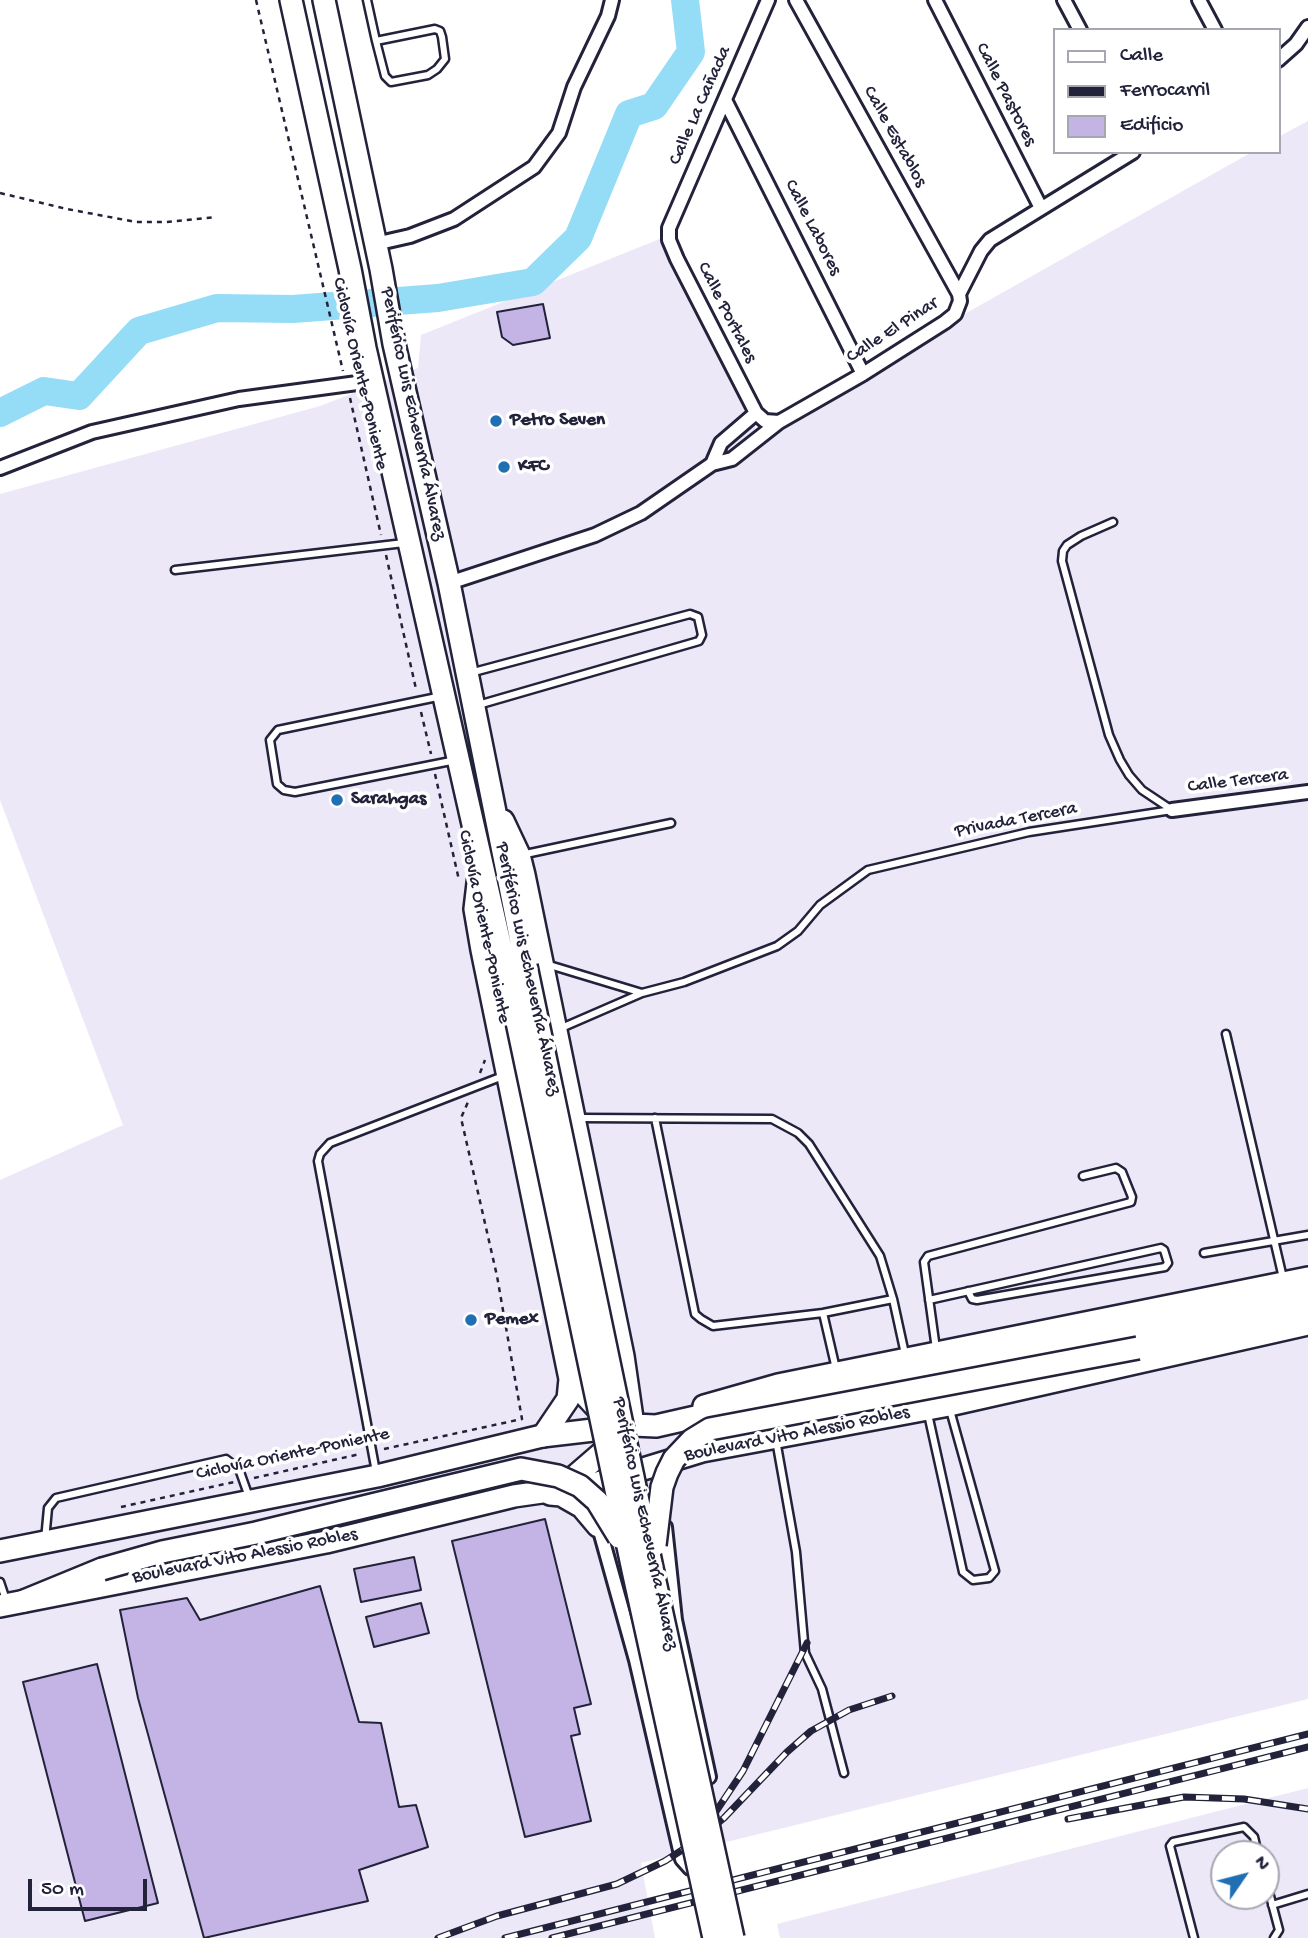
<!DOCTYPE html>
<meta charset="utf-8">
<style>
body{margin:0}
#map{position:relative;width:1308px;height:1938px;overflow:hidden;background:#fff;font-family:"Gochi Hand",sans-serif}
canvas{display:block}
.legend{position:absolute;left:1053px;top:28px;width:228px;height:126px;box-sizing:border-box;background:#fff;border:2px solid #a7a7b1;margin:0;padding:9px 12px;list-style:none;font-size:21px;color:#22223b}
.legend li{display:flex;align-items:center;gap:14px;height:35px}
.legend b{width:35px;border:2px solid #a7a7b1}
.north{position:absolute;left:1210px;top:1840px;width:70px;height:70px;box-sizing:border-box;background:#fff;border:2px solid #a7a7b1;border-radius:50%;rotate:55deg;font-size:19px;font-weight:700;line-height:28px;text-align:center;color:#22223b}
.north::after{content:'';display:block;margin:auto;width:24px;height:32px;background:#1f6fb2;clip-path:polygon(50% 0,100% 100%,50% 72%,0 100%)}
.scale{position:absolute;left:28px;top:1879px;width:119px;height:32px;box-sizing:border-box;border:4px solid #22223b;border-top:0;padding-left:9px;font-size:21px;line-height:24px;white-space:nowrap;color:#22223b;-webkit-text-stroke:5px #fff;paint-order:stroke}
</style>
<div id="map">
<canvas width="1308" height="1938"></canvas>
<ul class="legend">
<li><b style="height:9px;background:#fff"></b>Calle</li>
<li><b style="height:9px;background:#22223b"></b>Ferrocarril</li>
<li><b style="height:19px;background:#c3b4e5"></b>Edificio</li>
</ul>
<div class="north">N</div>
<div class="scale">50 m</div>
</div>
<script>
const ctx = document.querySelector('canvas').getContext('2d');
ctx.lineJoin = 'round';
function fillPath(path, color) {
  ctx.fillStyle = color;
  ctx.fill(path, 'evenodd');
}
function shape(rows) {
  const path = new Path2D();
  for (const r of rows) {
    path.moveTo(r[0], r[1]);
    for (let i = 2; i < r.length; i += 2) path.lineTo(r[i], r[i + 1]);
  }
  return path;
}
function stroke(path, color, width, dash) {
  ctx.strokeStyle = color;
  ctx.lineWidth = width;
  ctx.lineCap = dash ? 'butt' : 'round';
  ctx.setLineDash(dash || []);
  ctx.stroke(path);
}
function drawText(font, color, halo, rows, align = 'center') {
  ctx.font = font + ' "Gochi Hand",sans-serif';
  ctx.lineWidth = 7;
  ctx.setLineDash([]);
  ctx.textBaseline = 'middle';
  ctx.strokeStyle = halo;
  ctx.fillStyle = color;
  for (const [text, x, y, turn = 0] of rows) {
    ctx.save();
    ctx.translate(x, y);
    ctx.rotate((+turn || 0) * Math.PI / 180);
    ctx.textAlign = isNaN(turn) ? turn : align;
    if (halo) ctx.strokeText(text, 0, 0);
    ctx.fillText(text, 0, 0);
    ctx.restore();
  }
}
fillPath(shape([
 [1308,121,1308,1699,641,1863,655,1938,0,1938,0,1180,123,1125,0,800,0,494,320,406,418,368,421,335,662,238,757,431,1252,152,1278,152,1278,137],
 [1308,1788,1308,1938,780,1938,777,1924],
 [1224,1854,1266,1854,1266,1896,1224,1896]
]), '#ede8f7');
stroke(shape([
 [0,413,44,391,79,396,139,331,217,308,293,309,438,298,533,282,578,238,629,114,654,106,691,52,685,0]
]), '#95dcf7', 28);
const building = shape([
 [543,304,550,338,513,345,502,337,497,312,543,304],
 [545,1519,591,1704,574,1708,580,1734,571,1736,591,1821,525,1837,452,1541,545,1519],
 [414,1557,421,1590,361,1602,354,1569,414,1557],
 [320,1586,359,1722,381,1723,399,1807,416,1805,428,1847,359,1870,368,1901,204,1938,138,1698,120,1610,187,1598,200,1620,320,1586],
 [421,1603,429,1633,374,1647,366,1617,421,1603],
 [97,1664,158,1903,85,1921,23,1682,97,1664]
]);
fillPath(building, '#c3b4e5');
stroke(building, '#22223b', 2);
const service = shape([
 [367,0,376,41,385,76,391,82,428,75,437,69,445,59,442,37,440,31,435,29,376,41],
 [1113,522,1081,536,1067,545,1063,551,1062,561,1109,735,1120,760,1129,775,1142,790,1172,810],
 [175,570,404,543],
 [470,673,690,614,698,617,702,635,699,641,478,705],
 [442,696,278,730,270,740,277,784,284,790,295,792,456,760],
 [521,855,671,823],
 [546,964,642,993],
 [559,1029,642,993,684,982,777,946,798,931,820,905,868,870,1029,832,1172,810],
 [1226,1034,1283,1278],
 [579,1118,772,1119,798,1133,809,1144,880,1256,893,1299,905,1354],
 [655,1118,695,1314,701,1319,713,1326,823,1313,893,1299],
 [1204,1253,1308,1235],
 [929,1300,1161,1248,1164,1250,1168,1263,1165,1267,977,1300,972,1299,968,1291],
 [823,1313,836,1369],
 [936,1349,924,1262,928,1256,1131,1202,1132,1197,1122,1172,1116,1168,1083,1176],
 [928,1414,963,1572,973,1580,989,1578,995,1571,950,1410],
 [776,1440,796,1552,805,1653,822,1689,844,1773],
 [376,1472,318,1161,320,1154,330,1143,503,1076],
 [45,1540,48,1508,56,1498,226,1459,239,1469,249,1497],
 [0,1582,7,1603],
 [1266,1881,1279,1930,1274,1938],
 [1272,1905,1308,1894],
 [1194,1938,1170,1846,1173,1842,1244,1827,1254,1837,1258,1854]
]);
const minor = shape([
 [768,0,669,228,669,240,677,259,756,413,765,421,779,422,863,374,945,322,955,314,960,301,959,294,981,251,990,240,1133,152],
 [796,0,959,294],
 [935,0,1041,208],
 [1064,0,1080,30],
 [1199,0,1215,30],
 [1278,60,1296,44,1308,27],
 [725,100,863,374],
 [375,244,410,236,454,219,534,167,559,133,574,87,608,16,612,0],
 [712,464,721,443,756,413],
 [0,468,92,432,239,399,372,381],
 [449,583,595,535,641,513,712,464,732,459,779,422],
 [1172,810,1308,792],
 [597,1520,636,1660,682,1859,690,1868,702,1871],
 [665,1527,675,1620,709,1777]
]);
const primary = shape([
 [704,1406,778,1385,1308,1278],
 [550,1494,561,1495,582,1507,598,1526],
 [0,1551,377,1476,542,1436,619,1427],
 [0,1606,326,1542,514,1496,591,1485,702,1451,949,1405,1308,1324]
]);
const trunk = shape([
 [291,0,350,269,365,348,506,970],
 [324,0,381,269,394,344,449,583,526,966],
 [503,821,519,855,524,875,623,1356,633,1425],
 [479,875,475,909,482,950,570,1379,568,1399,543,1436],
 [1138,1348,1308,1312],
 [570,1379,597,1408,613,1419,633,1425,656,1426,735,1408,1308,1294],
 [559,1490,618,1439],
 [24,1601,102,1569]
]);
stroke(service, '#22223b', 11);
stroke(minor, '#22223b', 18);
stroke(primary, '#22223b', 26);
stroke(trunk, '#22223b', 26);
stroke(shape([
 [256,0,343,371],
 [0,193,67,209,136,222,166,222,216,217],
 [350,398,381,535],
 [386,555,416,689],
 [421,712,431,754],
 [435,774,459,880],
 [480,1073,485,1060],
 [384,1449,522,1419,497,1276,461,1118,468,1102],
 [254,1478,360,1454],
 [121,1507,234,1482]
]), '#22223b', 2.5, [5, 5]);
stroke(service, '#fff', 6);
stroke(minor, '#fff', 12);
stroke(primary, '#fff', 21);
stroke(trunk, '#fff', 21);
const rail = shape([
 [1068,1819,1184,1797,1244,1799,1308,1809],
 [709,1822,743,1771,807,1643],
 [438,1938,497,1916,617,1884,665,1861,696,1841,724,1818,787,1752,811,1731,849,1710,892,1696],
 [505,1938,1308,1734],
 [552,1938,1308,1747]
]);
stroke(rail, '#22223b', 7);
stroke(rail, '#fff', 4.5, [13]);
const trunkBridge = shape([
 [526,966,652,1568,733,1938],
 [506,970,633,1570,714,1938],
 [655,1545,662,1487,667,1473,674,1459,692,1440,710,1429,1138,1348],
 [102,1569,162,1552,256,1533,521,1469,558,1476,580,1486,597,1501,619,1537]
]);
stroke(trunkBridge, '#22223b', 26, []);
stroke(trunkBridge, '#fff', 21);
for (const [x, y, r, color] of [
 [496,421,7,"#1f6fb2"],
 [504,467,7,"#1f6fb2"],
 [337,800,7,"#1f6fb2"],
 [471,1320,7,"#1f6fb2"]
]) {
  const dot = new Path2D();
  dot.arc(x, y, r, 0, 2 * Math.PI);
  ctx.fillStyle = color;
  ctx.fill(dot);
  stroke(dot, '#fff', 2.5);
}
drawText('19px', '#22223b', '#fff', [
 ["Calle Pastores",1005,95,63],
 ["Calle La Cañada",701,106,-66],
 ["Calle Establos",894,137,61],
 ["Calle Labores",812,228,63],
 ["Calle Portales",726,313,63],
 ["Calle El Pinar",893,331,-33],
 ["Ciclovía Oriente-Poniente",359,374,77],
 ["Periférico Luis Echeverría Álvarez",412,414,78],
 ["Calle Tercera",1238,782,-7],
 ["Privada Tercera",1016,821,-11],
 ["Ciclovía Oriente-Poniente",483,927,78],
 ["Periférico Luis Echeverría Álvarez",527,969,78],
 ["Boulevard Vito Alessio Robles",797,1435,-11],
 ["Ciclovía Oriente-Poniente",293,1455,-12],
 ["Periférico Luis Echeverría Álvarez",644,1524,78],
 ["Boulevard Vito Alessio Robles",245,1557,-11]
]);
drawText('bold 19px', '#22223b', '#fff', [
 ["Petro Seven",510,421],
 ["KFC",518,467],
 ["Sarahgas",351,800],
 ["Pemex",485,1320]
], 'left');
</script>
